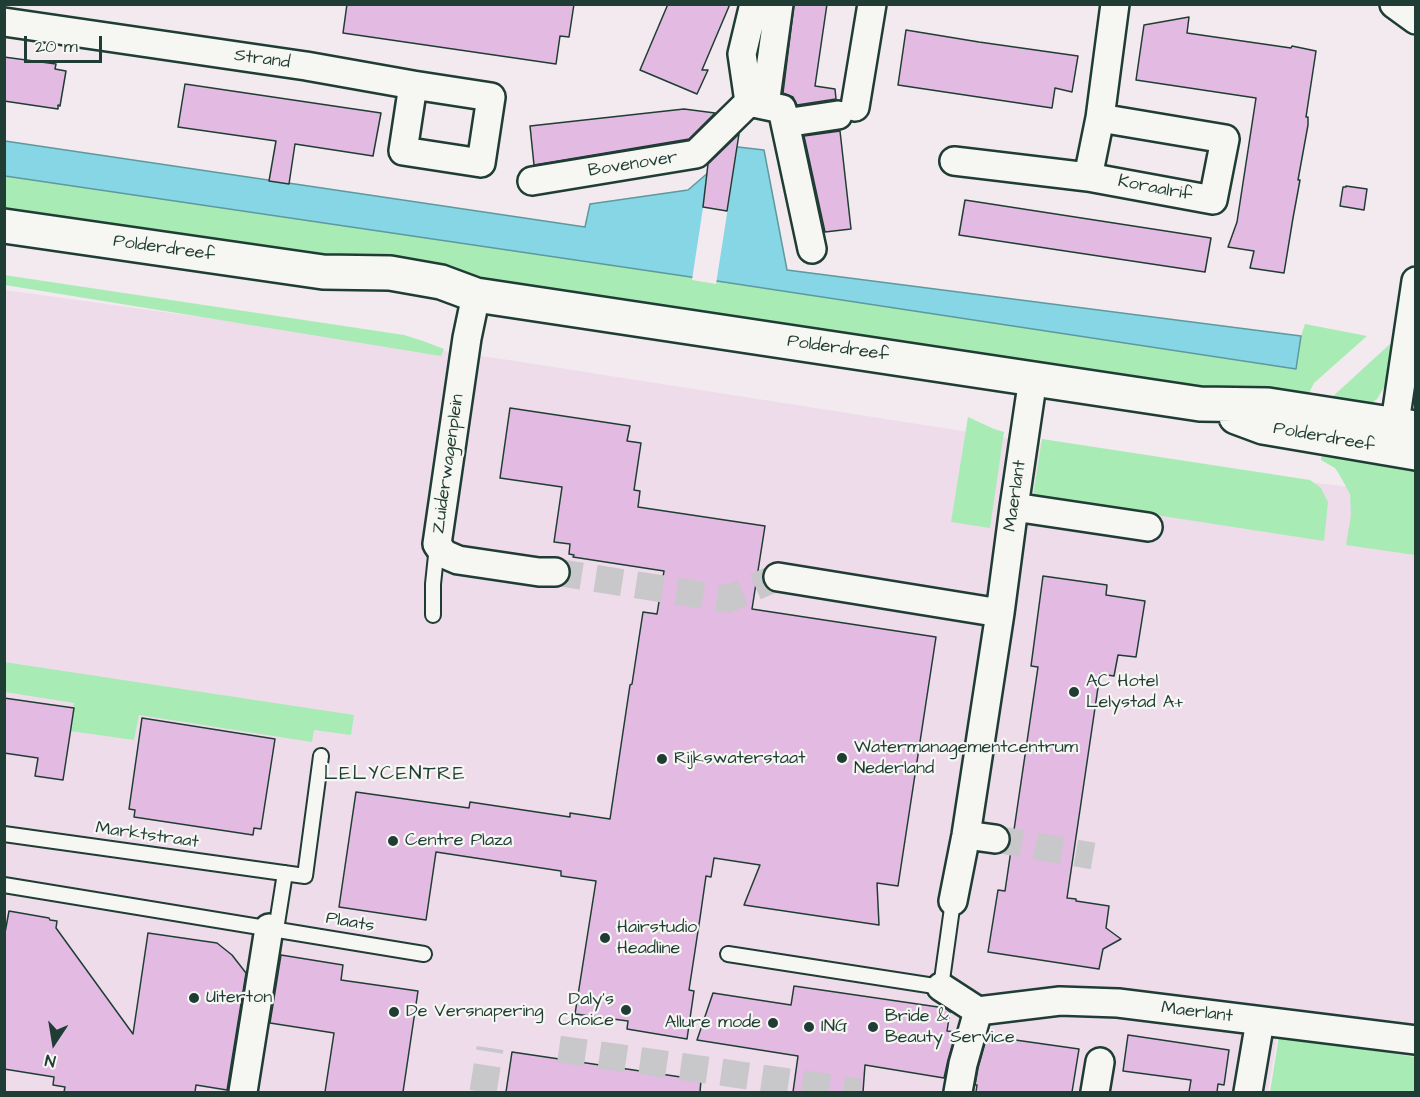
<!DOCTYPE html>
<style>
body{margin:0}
#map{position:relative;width:1420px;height:1097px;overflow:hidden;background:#f2eaef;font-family:"Architects Daughter",sans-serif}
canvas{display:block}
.frame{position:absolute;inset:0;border:6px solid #1f3d34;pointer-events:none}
.north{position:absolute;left:24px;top:1013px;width:60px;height:60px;-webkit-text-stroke:4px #f6f6f2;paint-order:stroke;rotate:192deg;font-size:16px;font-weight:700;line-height:24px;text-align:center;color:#1f3d34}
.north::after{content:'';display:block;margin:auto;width:21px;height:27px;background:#1f3d34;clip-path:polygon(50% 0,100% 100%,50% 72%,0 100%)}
.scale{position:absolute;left:24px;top:36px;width:78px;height:27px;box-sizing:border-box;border:3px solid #1f3d34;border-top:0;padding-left:8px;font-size:18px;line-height:21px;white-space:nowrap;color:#1f3d34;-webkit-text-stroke:4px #f6f6f2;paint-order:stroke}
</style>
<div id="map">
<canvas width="1420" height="1097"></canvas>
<div class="frame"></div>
<div class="north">N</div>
<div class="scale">20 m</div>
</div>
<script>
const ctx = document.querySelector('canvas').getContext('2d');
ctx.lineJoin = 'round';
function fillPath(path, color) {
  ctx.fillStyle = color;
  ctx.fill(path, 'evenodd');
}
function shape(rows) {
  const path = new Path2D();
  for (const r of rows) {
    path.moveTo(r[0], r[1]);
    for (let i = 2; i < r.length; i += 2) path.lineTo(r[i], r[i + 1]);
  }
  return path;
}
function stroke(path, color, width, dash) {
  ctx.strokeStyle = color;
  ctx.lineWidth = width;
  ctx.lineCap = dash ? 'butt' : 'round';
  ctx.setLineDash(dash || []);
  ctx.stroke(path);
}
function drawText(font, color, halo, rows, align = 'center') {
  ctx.font = font + ' "Architects Daughter",sans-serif';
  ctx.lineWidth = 4.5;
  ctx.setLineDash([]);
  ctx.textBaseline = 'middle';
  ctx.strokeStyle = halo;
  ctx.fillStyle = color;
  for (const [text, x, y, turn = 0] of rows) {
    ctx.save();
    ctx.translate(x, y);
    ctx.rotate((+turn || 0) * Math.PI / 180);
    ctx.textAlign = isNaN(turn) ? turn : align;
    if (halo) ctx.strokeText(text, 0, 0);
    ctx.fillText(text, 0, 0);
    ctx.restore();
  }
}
fillPath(shape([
 [5,290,502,359,1212,470,1415,495,1415,1056,1278,1033,1268,1092,5,1092]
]), '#eedceb');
fillPath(shape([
 [5,176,684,276,1295,369,1301,336,1305,324,1367,336,1314,383,1309,393,1307,405,5,209],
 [4,275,404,335,423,341,444,349,441,356,5,285],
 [1390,344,1392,346,1386,384,1377,399,1367,407,1331,398],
 [968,417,994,429,1004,432,990,528,951,522],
 [1042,439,1310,480,1321,488,1328,502,1324,541,1033,496],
 [1323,445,1415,459,1415,555,1346,545,1351,515,1350,494,1339,474,1335,468,1321,460],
 [4,662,354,715,351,735,314,730,312,742,139,715,134,740,70,731,74,703,5,692],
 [1279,1036,1415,1057,1415,1092,1270,1092]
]), '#a8ebb5');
const water = shape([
 [5,141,585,227,590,204,688,190,738,147,764,150,787,270,1301,336,1296,369,684,276,5,176,5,141]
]);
fillPath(water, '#87d6e5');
stroke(water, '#5d999e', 1.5);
fillPath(shape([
 [738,144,716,284,692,280,709,168]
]), '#f2eaef');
const building = shape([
 [347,4,574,4,569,37,560,36,556,64,343,33,347,4],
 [668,4,730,4,702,70,708,70,697,94,640,70,668,4],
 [794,4,827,4,815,86,835,89,836,99,797,105,793,97,783,93,794,4],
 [1189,17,1187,33,1291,48,1292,46,1316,51,1306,117,1308,117,1308,125,1298,180,1300,180,1293,218,1284,273,1250,268,1254,251,1228,247,1237,222,1256,98,1136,80,1144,25,1189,17],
 [906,30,979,42,1078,56,1072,92,1055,88,1052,108,898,85,906,30],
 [4,57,56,64,55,69,66,71,60,106,58,105,58,109,4,101,4,57],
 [185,84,381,113,373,156,295,144,289,184,269,181,276,141,178,127,185,84],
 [684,109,715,113,689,139,534,165,530,126,684,109],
 [840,131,851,229,825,232,804,136,840,131],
 [739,134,727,211,703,207,708,164,739,134],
 [1346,186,1367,189,1364,210,1340,206,1343,187,1346,187,1346,186],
 [965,200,1211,238,1205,272,959,235,965,200],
 [510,408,630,426,627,441,641,443,634,490,640,491,638,507,765,526,752,609,936,637,898,886,877,883,879,925,744,905,760,865,714,858,711,877,706,876,700,918,689,990,694,991,687,1039,627,1029,628,1021,575,1014,596,881,561,876,561,871,436,852,426,920,339,907,356,792,469,808,470,802,570,817,570,813,610,819,630,685,632,684,643,612,657,614,664,571,573,557,574,555,569,554,570,544,554,542,562,487,500,478,510,408],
 [1043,576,1107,585,1106,595,1145,601,1136,657,1118,655,1114,676,1100,674,1067,898,1076,899,1076,901,1109,906,1106,928,1121,939,1103,949,1099,969,988,952,998,890,1005,891,1038,667,1031,666,1043,576],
 [4,698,74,708,63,780,35,776,38,758,4,753,4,698],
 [142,718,275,739,261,829,254,828,253,835,134,817,135,810,129,809,142,718],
 [9,911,49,918,50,920,57,921,56,928,133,1034,148,933,217,943,232,955,246,973,227,1090,196,1085,195,1092,64,1092,65,1087,53,1085,54,1077,4,1069,4,938,9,911],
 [281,955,343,965,341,980,418,991,403,1092,325,1092,334,1033,270,1023,281,955],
 [794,986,945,1008,950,1012,947,1031,956,1032,948,1060,944,1078,865,1065,863,1092,793,1092,798,1056,697,1040,713,993,791,1005,794,986],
 [1128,1035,1229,1050,1224,1085,1218,1084,1217,1092,1189,1092,1191,1080,1123,1071,1128,1035],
 [987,1036,1079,1049,1072,1092,976,1092,977,1085,975,1085,978,1068,987,1036],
 [512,1052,701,1080,700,1092,506,1092,512,1052]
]);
fillPath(building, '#e3bae1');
stroke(building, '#1f3d34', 1.5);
stroke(shape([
 [555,572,727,599,778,577],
 [995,839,1093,856],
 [559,1049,860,1092],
 [483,1092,490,1048]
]), '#c8c7ca', 27, [27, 14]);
const lane = shape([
 [433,615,433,584,437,546],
 [4,834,305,876,321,756],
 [4,885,424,954],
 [276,930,285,873],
 [728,954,941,987,953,901]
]);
const street = shape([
 [1394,4,1416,20],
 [4,22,306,66,413,85],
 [413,85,491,97,481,163,403,151,413,85],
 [749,102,742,54,754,4],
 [765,105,779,4],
 [855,107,872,4],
 [785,123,838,115],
 [954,161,1088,177,1213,200,1225,139,1100,118],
 [1088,177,1100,118,1115,4],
 [532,181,696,154,749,102,782,109,812,249],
 [476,295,467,338,437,544,444,554,458,560,539,572,555,572],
 [1392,443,1416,281],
 [1014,507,1148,527],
 [778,577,1000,613],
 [966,835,995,839],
 [953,901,966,835,1000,613,1014,507,1033,378],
 [941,987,978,1011,1060,1001,1118,1003,1416,1040],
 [243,1092,269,928],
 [958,1092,963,1064,978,1011],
 [1095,1092,1100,1062],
 [1248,1092,1260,1021]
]);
const secondary = shape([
 [4,226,323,272,390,273,441,282,476,295,1200,404,1268,405,1416,428],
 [1236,417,1263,427,1416,453]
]);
stroke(lane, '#1f3d34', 18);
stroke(street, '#1f3d34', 32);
stroke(secondary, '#1f3d34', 38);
stroke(lane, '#f6f6f2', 14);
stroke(street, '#f6f6f2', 27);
stroke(secondary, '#f6f6f2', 33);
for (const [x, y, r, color] of [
 [1074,692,6,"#1f3d34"],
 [842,758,6,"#1f3d34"],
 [662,759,6,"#1f3d34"],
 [393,841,6,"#1f3d34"],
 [605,938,6,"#1f3d34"],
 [194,998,6,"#1f3d34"],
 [626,1010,6,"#1f3d34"],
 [394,1012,6,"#1f3d34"],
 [773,1023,6,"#1f3d34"],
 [809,1027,6,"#1f3d34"],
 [873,1027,6,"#1f3d34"]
]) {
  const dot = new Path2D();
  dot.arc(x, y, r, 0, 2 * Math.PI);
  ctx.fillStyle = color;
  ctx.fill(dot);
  stroke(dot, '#f6f6f2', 2);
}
drawText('18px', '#1f3d34', '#f6f6f2', [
 ["Strand",262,60,8],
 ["Bovenover",633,165,-9],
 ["Koraalrif",1155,189,11],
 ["Polderdreef",164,249,8],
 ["Polderdreef",838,349,8],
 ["Polderdreef",1324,438,10],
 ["Zuiderwagenplein",449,464,-82],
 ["Maerlant",1016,496,-82],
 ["Marktstraat",147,836,8],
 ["Plaats",350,923,10],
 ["Maerlant",1197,1013,7]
]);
drawText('18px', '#1f3d34', '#f6f6f2', [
 ["AC Hotel",1086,682],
 ["Lelystad A+",1086,703],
 ["Watermanagementcentrum",854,748],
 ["Nederland",854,769],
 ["Rijkswaterstaat",674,759],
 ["Centre Plaza",405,841],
 ["Hairstudio",617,928],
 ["Headline",617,949],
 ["Uiterton",206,998],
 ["Daly's",614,1000,"right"],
 ["Choice",614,1021,"right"],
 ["De Versnapering",406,1012],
 ["Bride &",885,1017],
 ["Beauty Service",885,1038],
 ["Allure mode",761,1023,"right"],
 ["ING",821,1027]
], 'left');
ctx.letterSpacing = '1.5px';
drawText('20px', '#1f3d34', '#f6f6f2', [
 ["LELYCENTRE",395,775]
]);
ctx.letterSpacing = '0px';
</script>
